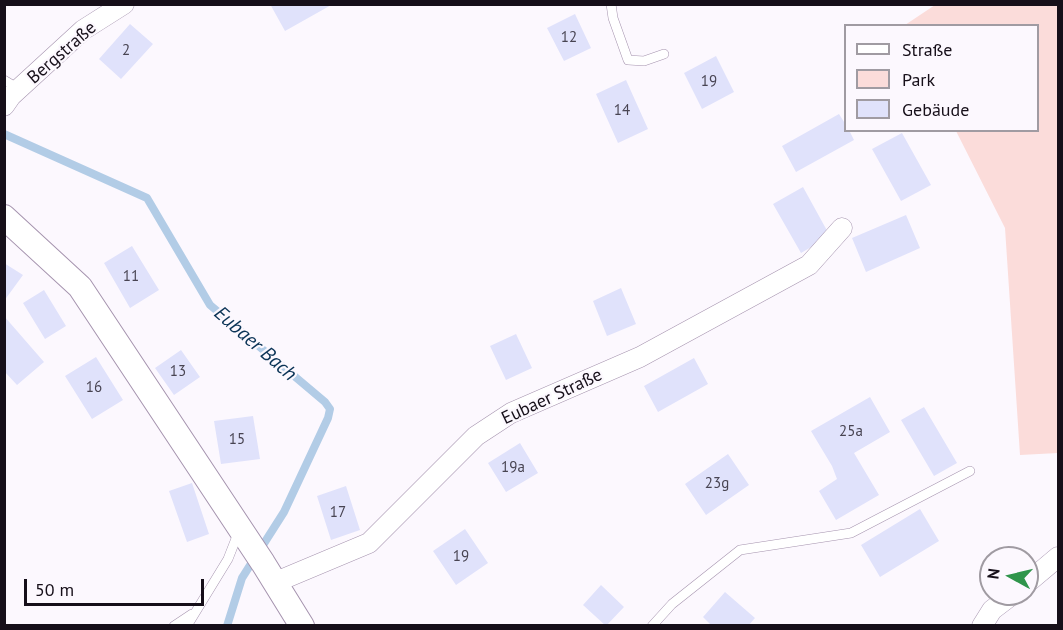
<!DOCTYPE html>
<meta charset="utf-8">
<style>
body{margin:0}
#map{position:relative;width:1063px;height:630px;overflow:hidden;background:#fcf8fe;font-family:"PT Sans",sans-serif}
canvas{display:block}
.frame{position:absolute;inset:0;border:6px solid #160f19;pointer-events:none}
.legend{position:absolute;left:844px;top:24px;width:195px;height:108px;box-sizing:border-box;background:#fcf8fe;border:2px solid #a09ba2;margin:0;padding:8px 10px;list-style:none;font-size:18px;color:#160f19}
.legend li{display:flex;align-items:center;gap:12px;height:30px}
.legend b{width:30px;border:2px solid #a09ba2}
.north{position:absolute;left:979px;top:546px;width:60px;height:60px;box-sizing:border-box;background:#fcf8fe;border:2px solid #a09ba2;border-radius:50%;rotate:278deg;font-size:16px;font-weight:700;line-height:24px;text-align:center;color:#160f19}
.north::after{content:'';display:block;margin:auto;width:21px;height:27px;background:#2f954b;clip-path:polygon(50% 0,100% 100%,50% 72%,0 100%)}
.scale{position:absolute;left:24px;top:579px;width:180px;height:27px;box-sizing:border-box;border:3px solid #160f19;border-top:0;padding-left:8px;font-size:18px;line-height:21px;white-space:nowrap;color:#160f19;-webkit-text-stroke:4px #fcf8fe;paint-order:stroke}
</style>
<div id="map">
<canvas width="1063" height="630"></canvas>
<div class="frame"></div>
<ul class="legend">
<li><b style="height:8px;background:#fff"></b>Straße</li>
<li><b style="height:16px;background:#fbdcda"></b>Park</li>
<li><b style="height:16px;background:#e0e2fb"></b>Gebäude</li>
</ul>
<div class="north">N</div>
<div class="scale">50 m</div>
</div>
<script>
const ctx = document.querySelector('canvas').getContext('2d');
ctx.lineJoin = 'round';
function fillPath(path, color) {
  ctx.fillStyle = color;
  ctx.fill(path, 'evenodd');
}
function shape(rows) {
  const path = new Path2D();
  for (const r of rows) {
    path.moveTo(r[0], r[1]);
    for (let i = 2; i < r.length; i += 2) path.lineTo(r[i], r[i + 1]);
  }
  return path;
}
function stroke(path, color, width, dash) {
  ctx.strokeStyle = color;
  ctx.lineWidth = width;
  ctx.lineCap = dash ? 'butt' : 'round';
  ctx.setLineDash(dash || []);
  ctx.stroke(path);
}
function drawText(font, color, halo, rows, align = 'center') {
  ctx.font = font + ' "PT Sans",sans-serif';
  ctx.lineWidth = 4.5;
  ctx.setLineDash([]);
  ctx.textBaseline = 'middle';
  ctx.strokeStyle = halo;
  ctx.fillStyle = color;
  for (const [text, x, y, turn = 0] of rows) {
    ctx.save();
    ctx.translate(x, y);
    ctx.rotate((+turn || 0) * Math.PI / 180);
    ctx.textAlign = isNaN(turn) ? turn : align;
    if (halo) ctx.strokeText(text, 0, 0);
    ctx.fillText(text, 0, 0);
    ctx.restore();
  }
}
fillPath(shape([
 [935,5,1058,5,1058,453,1020,455,1005,228,956,131,1038,130,1038,26,905,25]
]), '#fbdcda');
stroke(shape([
 [4,134,147,198,210,305,325,402,330,409,328,418,284,512,242,578,227,626]
]), '#b2cce6', 8);
fillPath(shape([
 [270,4,333,4,285,31],
 [575,14,591,48,564,61,547,28],
 [130,24,153,44,121,79,99,59],
 [716,56,734,92,702,109,684,73],
 [626,80,648,129,618,143,596,94],
 [839,114,846,125,846,130,849,130,854,140,796,172,782,146],
 [902,133,931,185,901,201,872,149],
 [803,187,830,236,801,253,773,204],
 [906,215,920,248,866,272,852,238],
 [132,246,159,290,130,308,104,263],
 [4,263,23,275,4,301],
 [621,288,636,324,607,336,593,301],
 [44,290,66,326,45,339,23,303],
 [4,316,44,362,17,385,4,371],
 [516,334,532,368,506,380,490,346],
 [181,350,200,377,174,395,155,368],
 [96,357,123,400,92,419,65,376],
 [694,358,708,384,658,412,644,386],
 [870,397,890,432,854,453,879,495,836,520,819,491,837,479,832,466,811,431],
 [924,407,957,463,934,476,901,420],
 [253,416,260,459,221,464,214,421],
 [520,443,538,473,506,492,488,463],
 [728,454,749,485,706,515,685,484],
 [192,483,209,534,187,542,169,491],
 [346,486,360,530,331,540,317,496],
 [920,509,939,541,880,577,861,545],
 [465,529,488,563,456,585,433,551],
 [601,585,624,607,606,626,583,605],
 [725,592,755,618,748,626,712,626,703,617]
]), '#e0e2fb');
const service = shape([
 [611,4,613,18,628,60,644,61,664,54],
 [4,80,19,89],
 [174,626,192,614],
 [187,626,228,559,239,531],
 [652,626,672,604,740,550,851,533,970,471]
]);
const minor = shape([
 [4,106,11,96,83,30,124,4],
 [276,582,369,543,476,436,511,413,640,357,809,265,842,228],
 [1027,583,1058,557],
 [982,626,992,610,1013,594]
]);
const tertiary = shape([
 [4,217,80,287,263,563,302,626]
]);
stroke(service, '#a593ae', 10);
stroke(minor, '#a593ae', 21);
stroke(tertiary, '#a593ae', 26);
stroke(service, '#fff', 9);
stroke(minor, '#fff', 20);
stroke(tertiary, '#fff', 24);
drawText('15px', '#484452', null, [
 ["12",569,38],
 ["2",126,51],
 ["19",709,82],
 ["14",622,111],
 ["11",131,277],
 ["13",178,372],
 ["16",94,388],
 ["25a",851,432],
 ["15",237,440],
 ["19a",513,468],
 ["23g",717,484],
 ["17",338,513],
 ["19",461,557]
]);
drawText('18px', '#160f19', '#fcf8fe', [
 ["Bergstraße",62,53,-41],
 ["Eubaer Straße",552,397,-25]
]);
drawText('italic 20px', '#0a3356', '#fcf8fe', [
 ["Eubaer Bach",255,344,41]
]);
</script>
